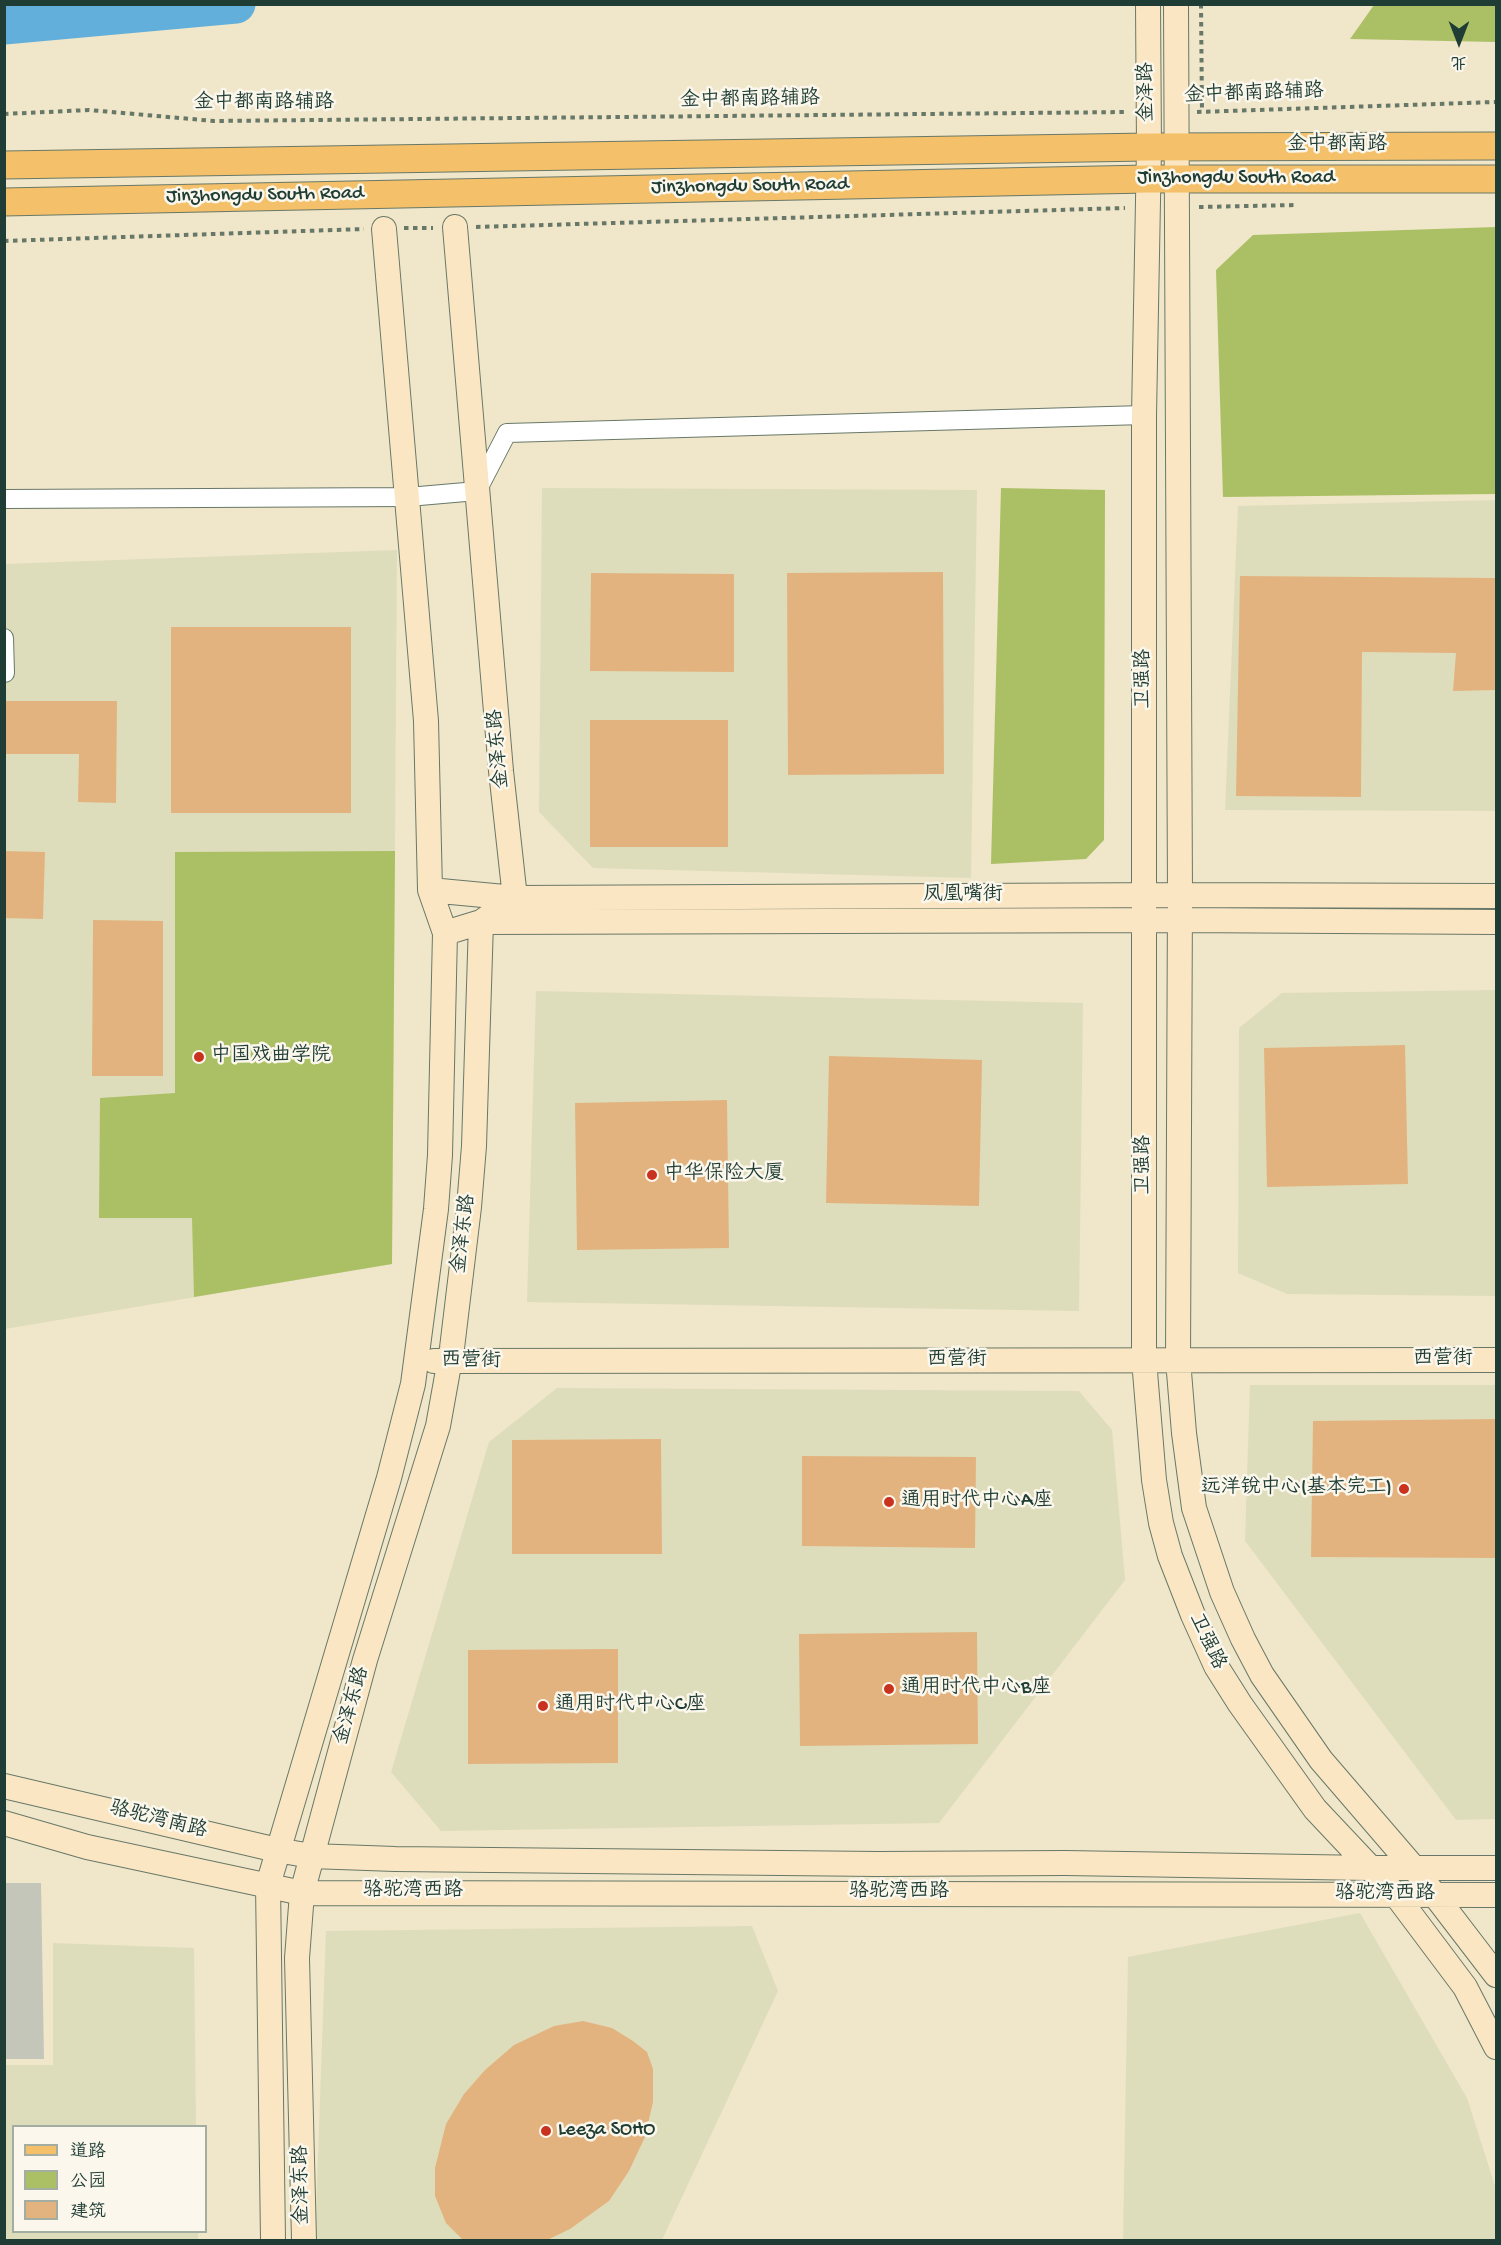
<!DOCTYPE html>
<meta charset="utf-8">
<style>
body{margin:0}
#map{position:relative;width:1501px;height:2245px;overflow:hidden;background:#f0e6ca;font-family:"Gochi Hand","LXGW WenKai TC",sans-serif}
canvas{display:block}
.frame{position:absolute;inset:0;border:6px solid #1f3d34;pointer-events:none}
.legend{position:absolute;left:12px;top:2125px;width:195px;height:108px;box-sizing:border-box;background:#fbf7ec;border:2px solid #a3ada2;margin:0;padding:8px 10px;list-style:none;font-size:18px;color:#1f3d34}
.legend li{display:flex;align-items:center;gap:12px;height:30px}
.legend b{width:30px;border:2px solid #a3ada2}
.north{position:absolute;left:1429px;top:12px;width:60px;height:60px;-webkit-text-stroke:4px #fbf7ec;paint-order:stroke;rotate:180deg;font-size:16px;font-weight:700;line-height:24px;text-align:center;color:#1f3d34}
.north::after{content:'';display:block;margin:auto;width:21px;height:27px;background:#1f3d34;clip-path:polygon(50% 0,100% 100%,50% 72%,0 100%)}
</style>
<div id="map">
<canvas width="1501" height="2245"></canvas>
<div class="frame"></div>
<ul class="legend">
<li><b style="height:8px;background:#f4c16a"></b>道路</li>
<li><b style="height:16px;background:#abc064"></b>公园</li>
<li><b style="height:16px;background:#e3b37f"></b>建筑</li>
</ul>
<div class="north">北</div>
</div>
<script>
const ctx = document.querySelector('canvas').getContext('2d');
ctx.lineJoin = 'round';
function fillPath(path, color) {
  ctx.fillStyle = color;
  ctx.fill(path, 'evenodd');
}
function shape(rows) {
  const path = new Path2D();
  for (const r of rows) {
    path.moveTo(r[0], r[1]);
    for (let i = 2; i < r.length; i += 2) path.lineTo(r[i], r[i + 1]);
  }
  return path;
}
function stroke(path, color, width, dash) {
  ctx.strokeStyle = color;
  ctx.lineWidth = width;
  ctx.lineCap = dash ? 'butt' : 'round';
  ctx.setLineDash(dash || []);
  ctx.stroke(path);
}
function drawText(font, color, halo, rows, align = 'center') {
  ctx.font = font + ' "Gochi Hand","LXGW WenKai TC",sans-serif';
  ctx.lineWidth = 5;
  ctx.setLineDash([]);
  ctx.textBaseline = 'middle';
  ctx.strokeStyle = halo;
  ctx.fillStyle = color;
  for (const [text, x, y, turn = 0] of rows) {
    ctx.save();
    ctx.translate(x, y);
    ctx.rotate((+turn || 0) * Math.PI / 180);
    ctx.textAlign = isNaN(turn) ? turn : align;
    if (halo) ctx.strokeText(text, 0, 0);
    ctx.fillText(text, 0, 0);
    ctx.restore();
  }
}
fillPath(shape([
 [542,488,977,490,971,878,593,868,539,812],
 [1496,500,1496,811,1225,810,1238,506],
 [397,550,392,1264,5,1329,4,564],
 [1496,990,1496,1296,1287,1294,1238,1273,1239,1028,1282,993],
 [536,991,1083,1003,1079,1311,527,1302],
 [1250,1385,1496,1385,1496,1819,1456,1820,1245,1541],
 [557,1388,1079,1391,1112,1430,1125,1580,939,1823,441,1831,391,1772,489,1442],
 [1360,1913,1467,2098,1496,2189,1496,2240,1123,2240,1128,1957],
 [752,1926,778,1991,662,2240,315,2240,326,1931],
 [53,1943,194,1948,196,2126,14,2126,14,2232,198,2232,198,2240,5,2240,5,2065,53,2065]
]), '#deddbb');
fillPath(shape([
 [5,1883,41,1883,44,2059,5,2059]
]), '#c3c6b9');
fillPath(shape([
 [1374,5,1496,5,1496,42,1350,39],
 [1496,227,1496,494,1223,497,1216,270,1253,235],
 [1001,488,1105,490,1104,840,1086,859,991,864],
 [395,851,392,1264,194,1297,192,1218,99,1218,100,1098,175,1093,175,852]
]), '#abc064');
stroke(shape([
 [4,25,236,4]
]), '#61afda', 39);
fillPath(shape([
 [943,572,944,774,788,775,787,573],
 [591,573,734,574,734,672,590,671],
 [1240,576,1497,578,1497,690,1453,691,1456,653,1362,652,1361,797,1236,796],
 [171,627,351,627,351,813,171,813],
 [4,701,117,701,116,803,78,802,79,754,4,754],
 [590,720,728,720,728,847,590,847],
 [4,851,45,852,43,919,4,918],
 [93,920,163,921,163,1076,92,1076],
 [1405,1045,1408,1184,1267,1187,1264,1048],
 [829,1056,982,1060,979,1206,826,1203],
 [727,1100,729,1248,577,1250,575,1103],
 [1497,1419,1497,1558,1311,1557,1313,1421],
 [661,1439,662,1554,512,1554,512,1440],
 [802,1456,976,1457,975,1548,802,1546],
 [977,1632,978,1744,800,1746,799,1634],
 [618,1649,618,1763,468,1764,468,1650],
 [583,2021,612,2028,633,2041,647,2052,653,2069,653,2102,645,2137,629,2171,609,2201,570,2229,545,2241,464,2241,446,2223,435,2196,435,2168,446,2124,464,2094,485,2070,514,2045,554,2026]
]), '#e3b37f');
const street = shape([
 [4,499,408,497,477,491,507,433,1144,415],
 [4,638,5,673]
]);
const secondary = shape([
 [1148,4,1149,147,1144,415,1144,1360,1154,1480,1161,1523,1170,1556,1193,1615,1216,1666,1240,1704,1315,1809,1396,1895,1465,1987,1496,2047],
 [1176,4,1180,895,1178,1360,1184,1433,1194,1508,1222,1592,1243,1639,1262,1675,1321,1760,1414,1868,1496,1975],
 [430,890,515,898,1180,895,1496,896],
 [445,933,481,922,1179,920,1496,922],
 [434,1361,1496,1360],
 [4,1786,277,1850,311,1856,395,1859,878,1864,1065,1863,1369,1868,1496,1868],
 [4,1823,87,1847,302,1893,1496,1895],
 [273,2240,268,1885,389,1478,413,1384,436,1209,440,1155,445,933,430,890,426,721,384,229],
 [304,2240,297,1958,302,1893,365,1660,438,1426,452,1348,469,1207,474,1146,481,922,515,898,501,771,455,227]
]);
const primary = shape([
 [4,165,1149,147,1496,146],
 [4,202,1148,179,1496,179]
]);
stroke(street, '#687868', 20);
stroke(secondary, '#687868', 26);
stroke(primary, '#687868', 29);
stroke(shape([
 [1201,4,1202,112],
 [1197,112,1496,102],
 [4,114,89,110,214,121,1127,112],
 [1199,207,1296,205],
 [476,227,1125,208],
 [404,228,433,228],
 [4,241,364,229]
]), '#687868', 4, [4.5, 4.5]);
stroke(street, '#fff', 18);
stroke(secondary, '#fbe6c3', 24);
stroke(primary, '#f4c16a', 27);
for (const [x, y, r, color] of [
 [199,1057,6,"#c8321e"],
 [652,1175,6,"#c8321e"],
 [1404,1489,6,"#c8321e"],
 [889,1502,6,"#c8321e"],
 [889,1689,6,"#c8321e"],
 [543,1706,6,"#c8321e"],
 [546,2131,6,"#c8321e"]
]) {
  const dot = new Path2D();
  dot.arc(x, y, r, 0, 2 * Math.PI);
  ctx.fillStyle = color;
  ctx.fill(dot);
  stroke(dot, '#fbf7ec', 2);
}
drawText('20px', '#1f3d34', '#fbf7ec', [
 ["金泽路",1148,92,-91],
 ["金中都南路辅路",1254,95,-2],
 ["金中都南路辅路",750,101,-1],
 ["金中都南路辅路",264,104],
 ["金中都南路",1337,146],
 ["Jinzhongdu South Road",1236,179],
 ["Jinzhongdu South Road",750,187,-1],
 ["Jinzhongdu South Road",265,196,-1],
 ["卫强路",1145,679,-90],
 ["金泽东路",500,749,-95],
 ["凤凰嘴街",963,896],
 ["卫强路",1145,1165,-90],
 ["金泽东路",465,1234,-83],
 ["西营街",1443,1360],
 ["西营街",957,1361],
 ["西营街",471,1362,1],
 ["卫强路",1206,1642,65],
 ["金泽东路",353,1706,-74],
 ["骆驼湾南路",158,1821,14],
 ["骆驼湾西路",413,1892],
 ["骆驼湾西路",899,1893],
 ["骆驼湾西路",1385,1895],
 ["金泽东路",303,2185,-91]
]);
drawText('20px', '#1f3d34', '#fbf7ec', [
 ["中国戏曲学院",211,1057],
 ["中华保险大厦",664,1175],
 ["远洋锐中心(基本完工)",1392,1489,"right"],
 ["通用时代中心A座",901,1502],
 ["通用时代中心B座",901,1689],
 ["通用时代中心C座",555,1706],
 ["Leeza SOHO",558,2131]
], 'left');
</script>
